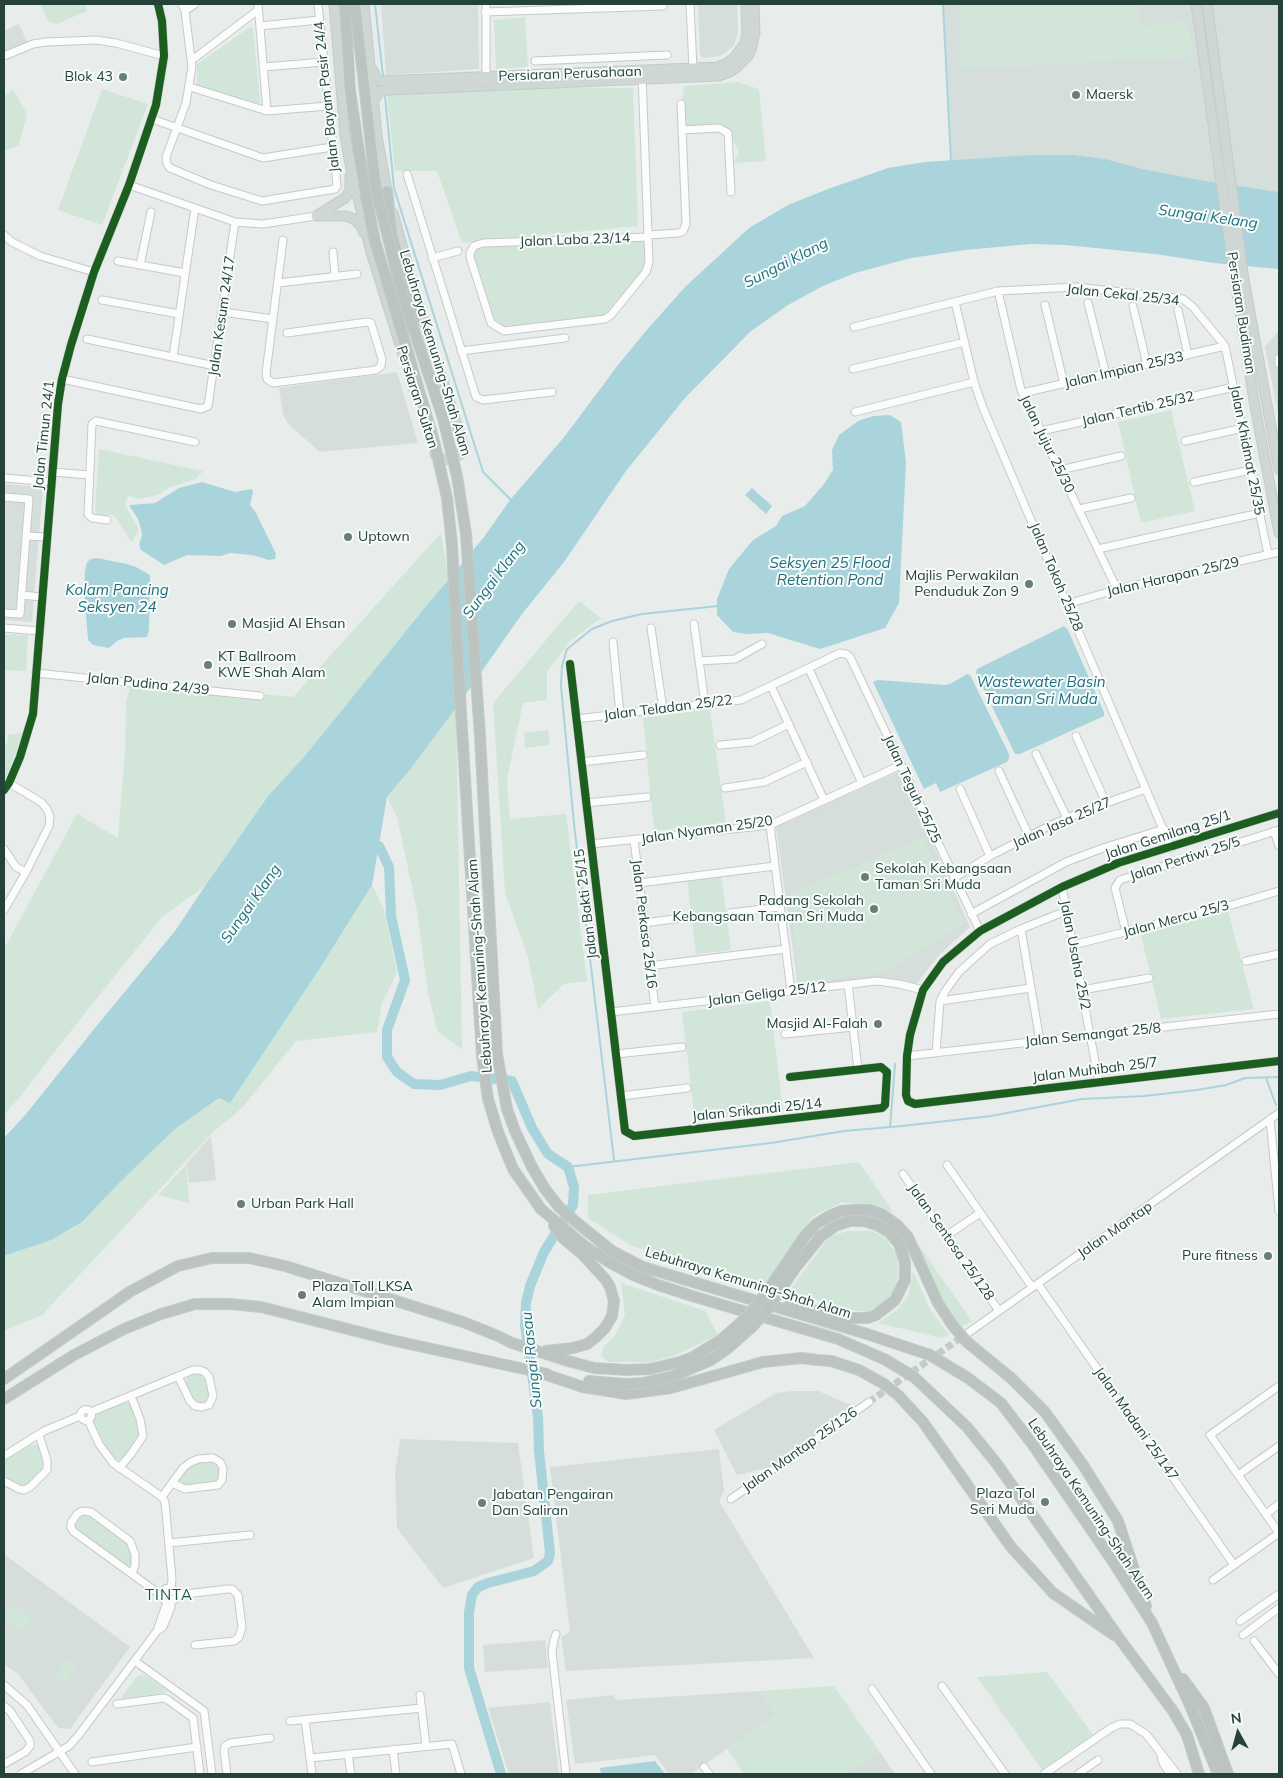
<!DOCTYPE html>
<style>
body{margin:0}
#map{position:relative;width:1283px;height:1778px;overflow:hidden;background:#e8edeb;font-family:Mulish,sans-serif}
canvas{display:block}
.frame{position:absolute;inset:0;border:5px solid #24423a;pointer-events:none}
.north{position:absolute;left:1213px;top:1708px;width:50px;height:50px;-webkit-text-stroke:4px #f7fbf9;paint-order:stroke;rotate:353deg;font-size:14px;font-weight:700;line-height:20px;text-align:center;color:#24423a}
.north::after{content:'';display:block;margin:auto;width:18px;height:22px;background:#24423a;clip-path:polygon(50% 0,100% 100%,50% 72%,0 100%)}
</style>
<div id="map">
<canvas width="1283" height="1778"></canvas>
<div class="frame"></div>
<div class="north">N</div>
</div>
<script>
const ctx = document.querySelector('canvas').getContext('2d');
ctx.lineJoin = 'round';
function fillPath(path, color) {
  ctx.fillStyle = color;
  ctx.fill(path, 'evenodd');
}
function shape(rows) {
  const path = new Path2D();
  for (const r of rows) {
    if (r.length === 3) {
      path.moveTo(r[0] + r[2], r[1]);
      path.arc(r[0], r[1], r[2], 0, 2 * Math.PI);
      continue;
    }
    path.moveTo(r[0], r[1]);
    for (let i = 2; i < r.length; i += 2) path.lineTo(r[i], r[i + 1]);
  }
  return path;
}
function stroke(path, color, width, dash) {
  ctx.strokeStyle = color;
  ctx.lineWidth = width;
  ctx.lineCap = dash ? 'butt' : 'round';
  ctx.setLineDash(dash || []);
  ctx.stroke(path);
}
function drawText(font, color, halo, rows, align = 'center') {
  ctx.font = font + ' Mulish,sans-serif';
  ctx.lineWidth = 4;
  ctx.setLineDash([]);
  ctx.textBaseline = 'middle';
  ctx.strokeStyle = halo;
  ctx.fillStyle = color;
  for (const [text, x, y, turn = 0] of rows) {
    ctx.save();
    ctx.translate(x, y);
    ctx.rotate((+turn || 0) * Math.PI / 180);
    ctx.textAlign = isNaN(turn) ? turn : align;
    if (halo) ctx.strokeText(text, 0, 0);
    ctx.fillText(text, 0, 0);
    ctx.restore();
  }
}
fillPath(shape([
 [381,4,478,4,479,69,386,75],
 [698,4,737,4,738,34,733,47,720,56,704,58,700,56],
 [943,4,1279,4,1279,192,1200,180,1143,169,1104,159,1074,155,1029,155,951,161],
 [19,24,28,44,4,54,4,31],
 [1279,330,1279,418,1265,347],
 [397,372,418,443,320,452,288,424,283,414,279,388],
 [4,484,43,487,32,622,4,620],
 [900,771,970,927,941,953,916,984,883,977,798,986,776,827],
 [211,1136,216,1180,189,1183,186,1164],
 [792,1391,818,1391,856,1407,767,1468,737,1475,714,1430,776,1393],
 [400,1439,518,1443,534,1558,443,1588,397,1528,395,1473],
 [719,1449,724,1491,719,1501,814,1658,566,1671,561,1637,570,1632,550,1467],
 [4,1554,130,1647,70,1729,58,1728,18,1674,4,1664],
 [545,1640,548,1668,485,1672,483,1645],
 [759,1691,776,1715,691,1774,669,1774,655,1755,575,1764,566,1700,613,1695,617,1700],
 [550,1702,559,1774,509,1774,488,1708],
 [879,1751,895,1774,846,1774]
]), '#d6dedb');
fillPath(shape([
 [40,4,84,4,87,11,57,24,48,21],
 [960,4,1138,4,1141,27,1188,21,1193,57,961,69],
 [525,17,528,67,496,69,494,20],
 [250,27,253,28,260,103,258,106,197,86,197,64],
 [738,82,759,89,766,161,734,163,739,152,728,130,685,127,681,106,684,86],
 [386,86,633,88,638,226,462,243,437,171,395,171],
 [13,89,27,114,19,145,4,151,4,97],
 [102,89,148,104,102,225,58,210],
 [644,240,645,262,643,270,605,315,510,327,503,326,491,316,473,257,474,252,477,248,483,246],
 [1171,410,1195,511,1141,523,1118,422],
 [99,449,203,471,196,479,170,487,158,495,139,499,130,496,127,498,125,502,126,507,138,528,138,533,131,542,114,515,99,515,95,511],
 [441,533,449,578,241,835,205,886,162,917,88,1009,19,1098,4,1115,4,949,77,814,118,838,125,752,126,703,131,682,293,697],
 [579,601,601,618,570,641,547,672,547,700,523,703,507,779,510,819,566,814,587,981,564,984,538,1009,528,957,505,893,493,703],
 [4,634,28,635,26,671,4,670],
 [456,708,462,1049,438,1032,428,993,417,911,397,817,387,797,412,767],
 [710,709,726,823,654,831,643,718],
 [548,730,550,745,525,748,524,733],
 [24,732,4,782,4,745,8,742,8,735],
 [923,838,964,924,883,973,800,983,789,893],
 [721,875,731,950,696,954,687,879],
 [372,885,384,909,397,973,382,1003,377,1032,296,1041,243,1107,213,1132,42,1315,4,1331,4,1256,20,1251,82,1222,119,1183,175,1129,219,1098,320,968],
 [1228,911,1254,1009,1161,1019,1141,935],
 [770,1001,783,1111,695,1121,682,1012],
 [859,1162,893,1212,882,1208,843,1202,813,1216,763,1286,632,1246,588,1218,588,1195],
 [186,1165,189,1203,158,1195],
 [848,1231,873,1231,885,1238,897,1255,899,1274,894,1290,884,1303,868,1312,851,1310,789,1291,830,1236],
 [915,1240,972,1321,961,1327,944,1305],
 [913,1271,930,1309,949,1335,942,1338,878,1323,897,1310,908,1296],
 [621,1283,705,1311,718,1335,676,1355,651,1362,608,1362,601,1355,603,1347,614,1337,625,1315],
 [196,1372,204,1377,208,1384,209,1397,204,1404,198,1404,193,1400,185,1383,188,1375],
 [122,1402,128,1403,131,1405,138,1420,140,1434,128,1453,122,1459,115,1460,102,1444,93,1421,98,1413],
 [35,1444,40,1448,45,1465,26,1486,18,1486,4,1476,4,1461,28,1446],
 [207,1462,217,1465,220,1470,219,1480,215,1483,186,1486,182,1485,180,1481,180,1476,186,1469,199,1463],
 [82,1514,88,1514,129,1543,133,1562,132,1565,127,1567,124,1566,75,1527,74,1524,77,1518],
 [13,1604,32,1618,22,1632,4,1619,4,1617],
 [66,1660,77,1667,64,1684,54,1676],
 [1047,1672,1093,1735,1042,1770,977,1677],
 [145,1675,169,1692,125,1699,121,1698,137,1676],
 [834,1686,879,1751,846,1774,744,1774,727,1749,776,1715,759,1691]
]), '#d1e6d8');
fillPath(shape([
 [1029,155,1074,155,1105,159,1143,169,1200,180,1279,192,1279,269,1214,263,1155,254,1066,245,1031,244,965,250,911,258,855,273,823,286,788,305,751,331,685,398,626,471,564,562,522,614,456,708,412,767,387,797,372,885,320,968,230,1103,219,1098,175,1129,119,1183,82,1222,51,1240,4,1256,4,1138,26,1114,99,1023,175,931,205,886,269,795,304,757,427,605,484,537,510,500,565,436,618,365,645,332,685,287,749,228,788,205,828,189,888,168,925,162],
 [890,415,901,422,906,463,899,603,885,628,820,649,768,633,747,634,733,632,717,615,717,599,729,569,753,540,776,526,782,516,805,506,824,484,833,470,832,450,839,435,858,421,873,416],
 [202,482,235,492,252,489,253,492,250,505,255,511,276,554,275,559,269,560,252,555,230,553,221,556,187,555,164,565,141,550,139,544,142,536,141,529,138,519,130,507,130,505,155,503,179,488],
 [752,488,772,506,766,514,745,495],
 [97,558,127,564,136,567,150,575,149,630,147,637,124,638,117,641,109,648,93,645,88,640,84,589,85,571,87,562,91,559],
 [1064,626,1068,630,1104,712,1104,716,1020,754,1015,754,976,673,977,669],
 [967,674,970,675,1009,754,1009,758,1007,762,940,792,936,783,924,789,873,682,878,680,945,685,950,684],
 [655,1761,665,1774,601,1774,600,1768]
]), '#a9d4db');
stroke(shape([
 [375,4,383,76],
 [943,4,951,161],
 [385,96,394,188,483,472,511,500],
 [1266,1078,1276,1105],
 [890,1127,895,1064],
 [614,1160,574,824,561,686,562,666,567,649,592,629,612,621,642,614,718,606],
 [568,1167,771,1143,844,1131,902,1126,991,1116,1082,1099,1144,1096,1197,1090,1226,1085,1245,1078,1279,1077]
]), '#a9d4db', 2);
stroke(shape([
 [366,842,379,846,389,867,391,916,405,980,387,1030,387,1057,397,1072,414,1084,440,1085,471,1076,512,1081,532,1128,548,1154,568,1167,574,1187,573,1205,544,1252,530,1286,526,1303,525,1325,538,1417,539,1451,550,1553,548,1561,534,1571,488,1583,478,1587,472,1595,469,1612,469,1668,501,1774]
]), '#a9d4db', 10);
stroke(shape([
 [869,1402,965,1335]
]), '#c1cbc8', 7, [7, 3.5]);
const minor = shape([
 [182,4,185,11,192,67,186,103,166,157,167,164,170,168,211,185,262,201,335,189,337,186,318,4],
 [258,4,267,111],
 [486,4,486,86],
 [690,4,693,69],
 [185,11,195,4],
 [485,12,663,6],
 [260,26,319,20],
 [4,56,33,44,46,42,96,40,116,43,164,56],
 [192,60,258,10],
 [535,61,667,55],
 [263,67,324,62],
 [642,74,649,262,646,272,611,315,605,319,504,331,491,323,470,257,470,253,474,246,483,243,648,237],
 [190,87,267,111,328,106],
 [152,119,263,158,332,147],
 [682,130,719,128,728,133,731,192],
 [407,174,476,397,483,400,552,392],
 [129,185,235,222,263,224,316,216],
 [4,235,12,242,40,256,94,272],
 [648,235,679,233,683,231,686,224,681,104],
 [283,240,266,373,267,379,273,383,376,370,381,366,382,359,371,323,367,322,287,333],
 [333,252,335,277],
 [432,258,458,251],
 [118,261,185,273],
 [140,265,151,212],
 [278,283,357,274],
 [998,291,1021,390,1117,589],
 [102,300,179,314],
 [955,302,974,382,983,408,1171,848],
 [1088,303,1106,374],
 [1045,305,1064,384],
 [1133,306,1147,365],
 [1178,310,1188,355],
 [223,312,273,319],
 [854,327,998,291,1077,287,1183,299,1193,307,1225,346,1268,554],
 [87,339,215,366],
 [461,351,565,338],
 [173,357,195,208],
 [1279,358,1279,364],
 [853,369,965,342],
 [62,379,201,409,208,406,235,222],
 [1023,393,1225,346],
 [855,412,974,382],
 [1041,431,1234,387],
 [1185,441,1243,428],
 [1060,470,1121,456],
 [52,472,90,475],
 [4,478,52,482],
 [1194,482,1251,470],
 [4,497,29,499,20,614,4,613],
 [1079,509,1131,498],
 [107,520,92,518,88,514,92,424,96,421,101,422,195,442],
 [26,536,47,537],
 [1098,549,1260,513],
 [21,595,42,597],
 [1067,604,1115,590,1279,552],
 [694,624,705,704],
 [4,628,39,631],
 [651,628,663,709],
 [613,642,620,714],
 [699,661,735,659,762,644],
 [570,664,625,1131,634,1136,882,1108,885,1105,887,1072,881,1067,790,1077],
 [809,669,862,783],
 [36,673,260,696],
 [771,686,824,800],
 [576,719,741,700,840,653,846,654,850,657,980,931],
 [1076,736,1106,803],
 [720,745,752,742,789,724],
 [1036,754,1067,818],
 [581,762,643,755],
 [999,771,1029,836],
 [725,788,764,782,807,762],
 [960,789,990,856],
 [4,790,9,783,20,757,33,714,58,404,62,379,71,345,94,272,129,185,156,105,164,56,162,21,158,4],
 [586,803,647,797],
 [1279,813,1118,863,1062,887,980,931,943,962,923,990,910,1035,907,1056,906,1095,908,1101,915,1104,1279,1061],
 [770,825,791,991],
 [1274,831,1279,846],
 [634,840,655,1007],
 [591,844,770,825,901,765],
 [4,849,16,867,26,872],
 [954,878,990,856,1049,826,1089,809,1146,789],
 [639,883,775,866],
 [1062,887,1099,1082],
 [4,910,26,872,49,826,50,817,47,809,41,802,9,783],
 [730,913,780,907],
 [971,914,1066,862,1103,848,1164,829],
 [644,923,689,917],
 [1021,929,1040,1041],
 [1126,932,1115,888,1120,880,1279,830],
 [1073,945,1232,905,1279,891],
 [1246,961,1279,954],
 [649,966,786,949],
 [848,984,858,1069],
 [1082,990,1149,978],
 [940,1001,1031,988],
 [611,1012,877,981,899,984,923,990],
 [785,1034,853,1027],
 [936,1053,940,1001,946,990,959,972,990,944,1021,929,1066,911],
 [616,1054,682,1047],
 [907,1056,1279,1014],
 [621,1096,687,1088],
 [1270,1119,1279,1211],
 [947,1165,1032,1287],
 [903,1174,999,1311],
 [946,1236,980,1213],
 [1038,1284,1234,1565],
 [965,1335,1279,1113],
 [86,1415,5.5],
 [91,1412,193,1370,200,1370,205,1372,209,1377,213,1396,209,1405,202,1407,195,1406,190,1401,178,1376],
 [88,1420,99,1444,113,1463,162,1497,165,1502,172,1579,171,1589],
 [4,1456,44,1431,80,1416],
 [119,1468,131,1454,143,1436,140,1419,131,1396],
 [1238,1475,1279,1446],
 [4,1481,19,1489,24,1490,30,1487,47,1470,47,1460,39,1435],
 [162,1497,172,1483,184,1467,191,1462,198,1459,213,1458,220,1462,223,1468,222,1480,218,1485,185,1489,172,1483],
 [731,1499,869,1402],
 [1266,1514,1279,1504],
 [169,1543,250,1535],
 [132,1574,135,1565,135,1554,130,1541,91,1512,82,1511,77,1514,71,1523,71,1528,74,1532,158,1593,163,1594],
 [1213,1580,1279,1533,1210,1435,1279,1386],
 [169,1595,7],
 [177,1595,228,1589,232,1589,238,1595,242,1627,239,1637,234,1641,195,1645],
 [1240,1621,1279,1594],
 [157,1631,167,1602],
 [556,1634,554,1640,552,1652,566,1774],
 [1243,1635,1279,1608],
 [1254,1641,1279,1674],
 [135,1661,204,1711,212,1774],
 [4,1685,27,1705,75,1774],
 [942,1686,1005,1774],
 [872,1689,931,1774],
 [420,1695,426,1746],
 [117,1704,164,1698,168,1700,193,1718,200,1774],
 [4,1706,10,1711,30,1741,30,1746,25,1752,4,1764],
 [305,1720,312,1774],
 [290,1721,422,1708],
 [393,1749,396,1774],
 [348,1754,351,1774],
 [1161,1756,1163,1763,1170,1774],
 [310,1758,452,1744,461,1774],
 [92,1762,197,1747],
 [704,1767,709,1774],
 [21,1774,69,1746,78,1736,157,1631,163,1627,171,1607,171,1602],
 [227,1774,224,1751,225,1746,230,1743,270,1738],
 [1044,1774,1111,1728,1120,1724,1130,1724,1146,1734,1177,1774],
 [1078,1774,1098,1760]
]);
const major = shape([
 [334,4,345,135,349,159,370,249,416,396],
 [364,4,377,136,388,196],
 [1196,4,1235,280,1254,401,1279,533],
 [1207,4,1244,280,1279,470],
 [373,70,376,78,380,81,717,67,727,63,734,58,745,43,747,33,746,4],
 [374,100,380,91,389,90,719,76,730,72,736,68,748,56,751,50,755,33,754,4],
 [393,213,417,299,464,448,461,454,454,458,445,460,436,456,435,453],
 [316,216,345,198,350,191,350,176],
 [319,216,346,216,354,219,361,226,363,232]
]);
const highway = shape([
 [345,4,350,91,365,192],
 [355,4,376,190],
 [387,191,392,234,415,322],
 [480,736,497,1054,507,1109,515,1131,532,1167,545,1189,559,1207,576,1222,612,1251,643,1267,867,1334,930,1355,968,1378,1001,1403,1033,1445,1114,1563,1152,1623,1189,1703,1218,1774],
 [541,1209,586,1247,609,1262,633,1275,658,1285,692,1296,838,1339,886,1360,914,1377,967,1427,997,1464,1119,1638,1173,1711,1187,1735,1199,1774],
 [789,1305,851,1318],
 [967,1342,1011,1378,1045,1412,1083,1465,1118,1521,1146,1606],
 [546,1351,573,1348,587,1344,595,1338,605,1328,612,1316,614,1301,610,1287,606,1280,583,1255,563,1238,554,1226],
 [541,1373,583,1387,626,1394,671,1388,763,1362,782,1360,802,1358,817,1360,831,1361,859,1370,884,1384,898,1395,923,1422,1011,1547,1053,1593,1114,1635],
 [4,1379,131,1291,178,1266,212,1258,249,1258,285,1266,463,1322,498,1336,512,1343,568,1361,594,1368,627,1370],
 [589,1381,625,1384],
 [4,1399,74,1355,124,1329,161,1314,195,1304,230,1304,261,1307,391,1340,547,1374],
 [1183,1679,1204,1708,1228,1774]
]);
stroke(minor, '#c5cac8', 9);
stroke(major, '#c3ccc9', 11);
stroke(highway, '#c3ccc9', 12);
stroke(minor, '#fcfcfc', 7);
stroke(major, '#cfd7d5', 9);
stroke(highway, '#bcc4c2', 10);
const highwayBridge = shape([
 [376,190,403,297,443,418,457,476,466,534,480,736],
 [365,192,375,241,434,441,447,498,452,545,457,647,482,1056,488,1099,498,1132,513,1169,541,1209],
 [627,1370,650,1369,680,1362,693,1357,721,1340,748,1316,766,1293,805,1236,816,1224,829,1216,841,1211,854,1210,869,1210,883,1215,897,1225,908,1237,938,1303,953,1326,967,1342],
 [625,1384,643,1383,674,1376,711,1360,727,1349,753,1326,767,1310,796,1267,821,1236,835,1226,850,1221,864,1221,877,1225,889,1232,899,1244,905,1262,905,1280,895,1300,876,1315,868,1318,851,1318]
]);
stroke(highwayBridge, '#c3ccc9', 12, []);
stroke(highwayBridge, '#bcc4c2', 10);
stroke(shape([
 [570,664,625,1131,634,1136,882,1108,885,1105,887,1072,881,1067,790,1077],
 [4,790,9,783,20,757,33,714,58,404,62,379,71,345,94,272,129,185,156,105,164,56,162,21,158,4],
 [1279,813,1118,863,1062,887,980,931,943,962,923,990,910,1035,907,1056,906,1095,908,1101,915,1104,1279,1061]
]), '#1b5e20', 8);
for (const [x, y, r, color] of [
 [123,77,5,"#697e78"],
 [1076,95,5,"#697e78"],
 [348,537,5,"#697e78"],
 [1029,584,5,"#697e78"],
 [232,624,5,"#697e78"],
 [208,665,5,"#697e78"],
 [865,877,5,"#697e78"],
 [874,909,5,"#697e78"],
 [878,1024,5,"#697e78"],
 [241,1204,5,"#697e78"],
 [1268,1256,5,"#697e78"],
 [302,1295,5,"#697e78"],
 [1045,1502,5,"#697e78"],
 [482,1503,5,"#697e78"]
]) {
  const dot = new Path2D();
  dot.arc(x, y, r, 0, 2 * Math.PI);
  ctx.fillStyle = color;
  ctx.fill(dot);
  stroke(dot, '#f7fbf9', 2);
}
drawText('14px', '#24423a', '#f7fbf9', [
 ["Persiaran Perusahaan",570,74,-2],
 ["Jalan Bayam Pasir 24/4",327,97,-96],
 ["Jalan Laba 23/14",575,240,-2],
 ["Jalan Cekal 25/34",1123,295,6],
 ["Persiaran Budiman",1241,313,81],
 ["Jalan Kesum 24/17",222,316,-82],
 ["Lebuhraya Kemuning-Shah Alam",435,353,73],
 ["Jalan Impian 25/33",1124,370,-13],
 ["Persiaran Sultan",417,397,72],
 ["Jalan Tertib 25/32",1138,409,-13],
 ["Jalan Timun 24/1",44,435,-84],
 ["Jalan Jujur 25/30",1047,444,64],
 ["Jalan Khidmat 25/35",1247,450,79],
 ["Jalan Tokoh 25/28",1056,577,67],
 ["Jalan Harapan 25/29",1173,577,-13],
 ["Jalan Pudina 24/39",148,684,6],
 ["Jalan Teladan 25/22",668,708,-7],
 ["Jalan Teguh 25/25",912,789,65],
 ["Jalan Jasa 25/27",1062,823,-24],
 ["Jalan Nyaman 25/20",707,830,-8],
 ["Jalan Gemilang 25/1",1168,835,-18],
 ["Jalan Pertiwi 25/5",1185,859,-18],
 ["Jalan Bakti 25/15",586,904,-97],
 ["Jalan Mercu 25/3",1176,919,-15],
 ["Jalan Perkasa 25/16",644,924,83],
 ["Jalan Usaha 25/2",1075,955,79],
 ["Lebuhraya Kemuning-Shah Alam",480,966,-94],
 ["Jalan Geliga 25/12",767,994,-7],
 ["Jalan Semangat 25/8",1093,1035,-6],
 ["Jalan Muhibah 25/7",1095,1070,-7],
 ["Jalan Srikandi 25/14",757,1110,-6],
 ["Jalan Mantap",1115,1230,-35],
 ["Jalan Sentosa 25/128",951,1242,55],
 ["Lebuhraya Kemuning-Shah Alam",748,1283,17],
 ["Jalan Madani 25/147",1136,1424,55],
 ["Jalan Mantap 25/126",800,1450,-35],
 ["Lebuhraya Kemuning-Shah Alam",1091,1509,56]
]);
drawText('14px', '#24423a', '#f7fbf9', [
 ["Blok 43",113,77,"right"],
 ["Maersk",1086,95],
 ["Uptown",358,537],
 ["Majlis Perwakilan",1019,576,"right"],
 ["Penduduk Zon 9",1019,592,"right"],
 ["Masjid Al Ehsan",242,624],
 ["KT Ballroom",218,657],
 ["KWE Shah Alam",218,673],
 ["Sekolah Kebangsaan",875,869],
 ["Taman Sri Muda",875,885],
 ["Padang Sekolah",864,901,"right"],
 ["Kebangsaan Taman Sri Muda",864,917,"right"],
 ["Masjid Al-Falah",868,1024,"right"],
 ["Urban Park Hall",251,1204],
 ["Pure fitness",1258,1256,"right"],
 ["Plaza Toll LKSA",312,1287],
 ["Alam Impian",312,1303],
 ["Plaza Tol",1035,1494,"right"],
 ["Seri Muda",1035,1510,"right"],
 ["Jabatan Pengairan",492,1495],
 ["Dan Saliran",492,1511]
], 'left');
drawText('italic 15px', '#1c6f80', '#f7fbf9', [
 ["Sungai Kelang",1208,217,8],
 ["Sungai Klang",786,263,-27],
 ["Seksyen 25 Flood",830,563],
 ["Retention Pond",830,580],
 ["Sungai Klang",494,580,-53],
 ["Kolam Pancing",117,590],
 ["Seksyen 24",117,607],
 ["Wastewater Basin",1041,682],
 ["Taman Sri Muda",1041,699],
 ["Sungai Klang",251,904,-55],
 ["Sungai Rasau",532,1360,-96]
]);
ctx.letterSpacing = '1px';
drawText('15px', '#1f5548', '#f7fbf9', [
 ["TINTA",169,1595]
]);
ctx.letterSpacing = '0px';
</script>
